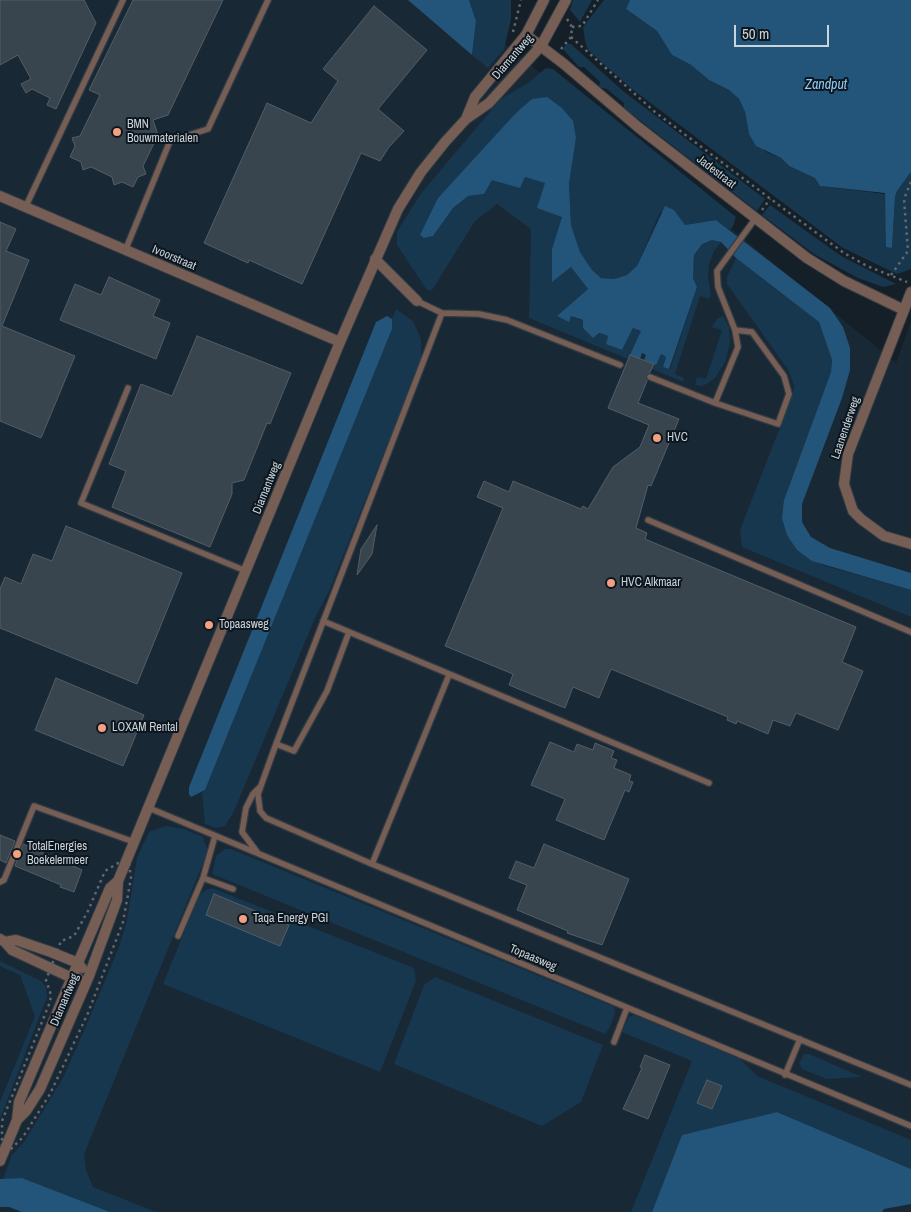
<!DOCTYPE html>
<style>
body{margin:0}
#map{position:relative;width:911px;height:1212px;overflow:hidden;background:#151f28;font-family:"Archivo Narrow",sans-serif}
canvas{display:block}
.scale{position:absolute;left:734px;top:25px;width:95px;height:22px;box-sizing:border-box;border:2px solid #ccd3d9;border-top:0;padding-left:6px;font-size:15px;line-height:18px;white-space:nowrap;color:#ccd3d9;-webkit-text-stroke:4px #0c161e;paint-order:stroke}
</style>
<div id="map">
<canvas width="911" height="1212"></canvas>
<div class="scale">50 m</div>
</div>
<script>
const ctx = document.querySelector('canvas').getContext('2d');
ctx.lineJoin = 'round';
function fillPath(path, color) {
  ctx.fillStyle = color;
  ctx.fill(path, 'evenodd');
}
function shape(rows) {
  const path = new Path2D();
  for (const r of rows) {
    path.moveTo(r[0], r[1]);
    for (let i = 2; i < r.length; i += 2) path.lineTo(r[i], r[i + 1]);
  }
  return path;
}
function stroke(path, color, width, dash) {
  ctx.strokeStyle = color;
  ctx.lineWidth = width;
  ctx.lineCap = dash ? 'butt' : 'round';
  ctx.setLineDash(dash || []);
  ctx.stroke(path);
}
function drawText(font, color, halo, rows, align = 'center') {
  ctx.font = font + ' "Archivo Narrow",sans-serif';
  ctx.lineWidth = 4;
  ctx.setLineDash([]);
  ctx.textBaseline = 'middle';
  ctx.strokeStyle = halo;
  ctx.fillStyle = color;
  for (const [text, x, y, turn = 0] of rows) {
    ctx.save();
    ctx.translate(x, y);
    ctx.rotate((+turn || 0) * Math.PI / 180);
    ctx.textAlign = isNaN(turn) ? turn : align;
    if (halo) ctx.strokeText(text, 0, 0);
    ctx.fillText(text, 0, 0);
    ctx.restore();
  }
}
fillPath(shape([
 [0,0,451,0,896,363,911,321,911,1212,0,1212]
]), '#192835');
fillPath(shape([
 [469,0,511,0,511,19,504,49,488,68,472,55,476,21],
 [573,0,592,0,580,22,570,10],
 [604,0,630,0,626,9,657,31,672,55,691,65,709,80,729,90,739,99,745,112,749,134,766,152,781,158,789,166,816,178,821,186,885,194,890,249,892,247,895,197,897,191,911,172,911,269,897,274,843,248,632,89,588,50,585,41,583,27],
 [566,44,571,44,623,91,765,199,757,211,624,108,624,103,607,89,599,87,600,82,584,67,579,67,563,49],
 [546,68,553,69,736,217,733,226,730,230,716,220,685,225,674,210,660,212,637,266,627,275,614,279,601,278,592,270,580,252,571,225,569,184,576,138,532,99,438,198,433,236,453,208,468,196,484,194,492,179,520,187,525,177,546,183,562,217,552,249,552,281,571,267,588,289,557,316,568,321,571,316,583,321,593,338,599,333,603,334,608,336,606,343,622,350,633,328,642,332,628,359,529,318,531,229,497,204,475,221,432,290,427,290,397,245,397,232,420,195,455,153,501,99,528,83],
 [770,205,841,256,896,284,883,287,858,278,814,254,762,215],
 [712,240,721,242,714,251,709,264,708,278,711,294,709,299,700,296,675,374,684,378,683,382,652,369,661,354,666,357,663,367,670,369,697,287,693,278,694,255,701,244],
 [736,258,819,322,832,360,831,372,784,500,822,565,911,590,911,617,742,547,740,530,793,394,794,386,789,371,727,284,727,277],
 [396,309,413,321,421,339,421,359,329,591,315,618,234,811,225,826,216,828,205,824,202,793,205,790,392,329,392,319],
 [723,316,729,327,730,343,725,362,715,378,703,386,695,385,697,377,706,379,722,330,712,327,717,319],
 [166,826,184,829,203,837,207,849,206,856,84,1154,86,1170,93,1187,156,1212,110,1212,22,1178,3,1179,12,1155,24,1142,63,1078,84,1031,119,947,127,920,137,858,149,832],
 [225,849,231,849,614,1007,615,1013,610,1027,605,1034,212,874,216,856],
 [212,888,414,968,416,981,380,1072,163,984,199,896,206,890],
 [0,961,41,981,46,987,47,997,0,1119,0,1102,35,1016,20,975,0,966],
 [435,977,603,1045,581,1102,542,1126,394,1064,424,985],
 [634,1015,740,1059,757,1076,911,1140,911,1169,777,1112,682,1135,652,1212,631,1212,692,1061,622,1032,629,1017],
 [804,1054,809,1054,862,1077,827,1079,802,1069,799,1063]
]), '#17374f');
fillPath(shape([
 [408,0,469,0,476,21,472,55],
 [630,0,911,0,911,172,897,191,895,197,892,248,886,247,885,193,820,186,815,178,789,166,781,158,756,146,749,134,745,112,739,99,729,90,709,80,691,65,672,55,657,31,626,9],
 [547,97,562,108,573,121,576,138,569,184,571,225,580,252,592,270,601,278,614,279,627,275,637,266,665,206,674,210,685,225,716,220,830,308,843,327,850,348,850,370,842,398,802,504,802,522,811,537,830,548,911,573,911,590,812,561,797,550,787,535,782,518,784,500,831,372,832,360,819,322,736,258,721,242,712,240,702,244,694,255,693,278,697,287,669,369,663,367,666,357,661,354,656,365,644,360,646,355,642,353,640,359,630,355,641,331,633,328,622,350,606,344,608,336,603,334,599,333,593,338,583,328,583,320,571,316,569,322,557,316,588,289,571,267,552,282,552,249,562,217,537,208,545,183,525,177,520,188,492,180,484,194,468,196,453,208,433,236,424,238,420,235,438,198,515,114,532,99],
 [387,316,392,319,392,329,205,790,191,797,189,794,189,787,376,322],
 [777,1112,911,1169,911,1204,884,1209,882,1212,652,1212,682,1135],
 [22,1178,110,1212,22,1212,9,1207,0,1207,0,1179]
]), '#235479');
const building = shape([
 [0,0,84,0,96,23,56,109,47,105,50,98,32,89,26,93,21,84,31,79,18,55,0,65,0,0],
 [133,0,223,0,168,115,153,120,158,135,143,166,146,174,138,177,133,187,122,182,114,185,112,177,91,167,83,170,81,162,70,157,75,146,72,138,80,136,100,95,89,90,133,0],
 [374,6,427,50,378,109,404,131,389,147,380,161,361,153,302,284,249,260,248,263,204,243,267,103,311,123,338,81,323,69,374,6],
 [0,222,16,229,6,251,29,260,2,326,75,356,41,438,0,421,0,222],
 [109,277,160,300,153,316,170,323,156,359,60,320,75,284,101,295,109,277],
 [197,336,291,373,270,424,267,423,244,480,232,483,232,494,210,547,112,507,126,471,109,464,141,384,172,396,197,336],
 [630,355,654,364,650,372,646,375,647,381,638,403,679,419,651,486,648,485,636,528,647,533,645,539,856,627,842,662,863,671,838,730,796,713,790,726,773,720,768,734,737,721,736,724,727,720,728,717,611,669,599,698,573,687,565,708,509,685,513,674,445,646,503,508,477,497,484,481,509,492,513,481,581,509,583,506,588,509,613,467,640,447,649,425,608,408,630,355],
 [377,525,372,554,357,575,361,549,377,525],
 [66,526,182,573,137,684,0,628,0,589,5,577,21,584,33,554,52,561,66,526],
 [56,678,144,715,123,766,35,730,56,678],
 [550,742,574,752,577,744,593,750,595,743,614,751,611,758,617,760,614,768,631,775,629,781,633,782,629,792,625,790,604,840,556,820,565,799,531,785,550,742],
 [0,835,15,841,6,863,0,860,0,835],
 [23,844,82,870,74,892,60,887,61,885,15,866,23,844],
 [544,844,629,879,602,945,567,933,568,931,517,910,527,885,509,878,516,861,534,868,544,844],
 [214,894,289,925,280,946,206,915,214,894],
 [645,1055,670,1065,648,1119,623,1109,642,1068,640,1067,645,1055],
 [707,1080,722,1086,712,1109,697,1103,707,1080]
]);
fillPath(building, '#39454e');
stroke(building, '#515e68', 1);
const service = shape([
 [25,208,123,0],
 [125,251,170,141,208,129,268,0],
 [417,301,442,313,479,314,507,320,620,365],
 [442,313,276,744,258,794,260,811,266,818,372,864,911,1085],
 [650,377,715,403,738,347,735,330,718,287,717,271,755,219],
 [128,388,81,503,246,571],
 [715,403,778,424,789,394,784,376,752,332,735,330],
 [648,520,911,632],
 [323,621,709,783],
 [276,744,294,751,327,691,349,632],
 [149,808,911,1126],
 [215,836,203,878,233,889],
 [257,852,242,832,246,808,253,794,259,788],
 [372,864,449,675],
 [0,882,4,880,34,806,134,842],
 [178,936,203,878],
 [614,1042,627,1008],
 [785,1075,800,1039]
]);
const minor = shape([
 [526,35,564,64,638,127,807,258,844,281,904,310],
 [0,196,340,342],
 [375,259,417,301],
 [911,292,848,454,844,484,853,511,861,519,884,536,911,544]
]);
const tertiary = shape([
 [466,119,475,97,526,35,544,0],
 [0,939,5,942,12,950,72,978,78,978],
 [5,942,16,940,51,952,78,963,82,968],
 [17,1120,26,1111,40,1089,89,976,117,900,118,881,340,342,398,209,421,172,445,142,466,119,489,103,541,46,566,0],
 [0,1161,17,1120,19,1102,78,963,110,888,118,881]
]);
stroke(service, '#323c44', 8);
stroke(minor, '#323c44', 12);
stroke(tertiary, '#323c44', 12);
stroke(shape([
 [567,19,572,27,571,37],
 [572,27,582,26,598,0],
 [513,32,521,0],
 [571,37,655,112,784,209,844,253,867,266,907,282],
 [561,49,571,37],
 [762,210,770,199],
 [891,275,908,251,904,199,911,182],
 [128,857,131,878,123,922,88,1013,50,1094,23,1137,2,1158,2,1121,50,1002,51,995,46,980,61,941,74,936,88,911,105,871,128,857]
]), '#606971', 2.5, [2.5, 4]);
stroke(service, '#775e55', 5.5);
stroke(minor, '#775e55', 10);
stroke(tertiary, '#775e55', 10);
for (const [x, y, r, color] of [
 [117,132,5,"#f2a080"],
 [657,438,5,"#f2a080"],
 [611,583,5,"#f2a080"],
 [209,625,5,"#f2a080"],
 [102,728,5,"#f2a080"],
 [17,854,5,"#f2a080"],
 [243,919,5,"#f2a080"]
]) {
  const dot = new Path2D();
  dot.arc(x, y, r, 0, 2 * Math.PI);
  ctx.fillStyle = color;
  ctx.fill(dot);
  stroke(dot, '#0c161e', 2);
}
drawText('12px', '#ccd3d9', '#0c161e', [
 ["Diamantweg",513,57,-49],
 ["Jadestraat",716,172,38],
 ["Ivoorstraat",174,258,23],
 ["Laanenderweg",846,428,-71],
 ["Diamantweg",267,488,-68],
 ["Topaasweg",533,958,23],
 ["Diamantweg",65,1000,-67]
]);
drawText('12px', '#ccd3d9', '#0c161e', [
 ["BMN",127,125],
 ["Bouwmaterialen",127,139],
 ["HVC",667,438],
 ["HVC Alkmaar",621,583],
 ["Topaasweg",219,625],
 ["LOXAM Rental",112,728],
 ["TotalEnergies",27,847],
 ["Boekelermeer",27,861],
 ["Taqa Energy PGI",253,919]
], 'left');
drawText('italic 14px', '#91caf8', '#0c161e', [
 ["Zandput",826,85]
]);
</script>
